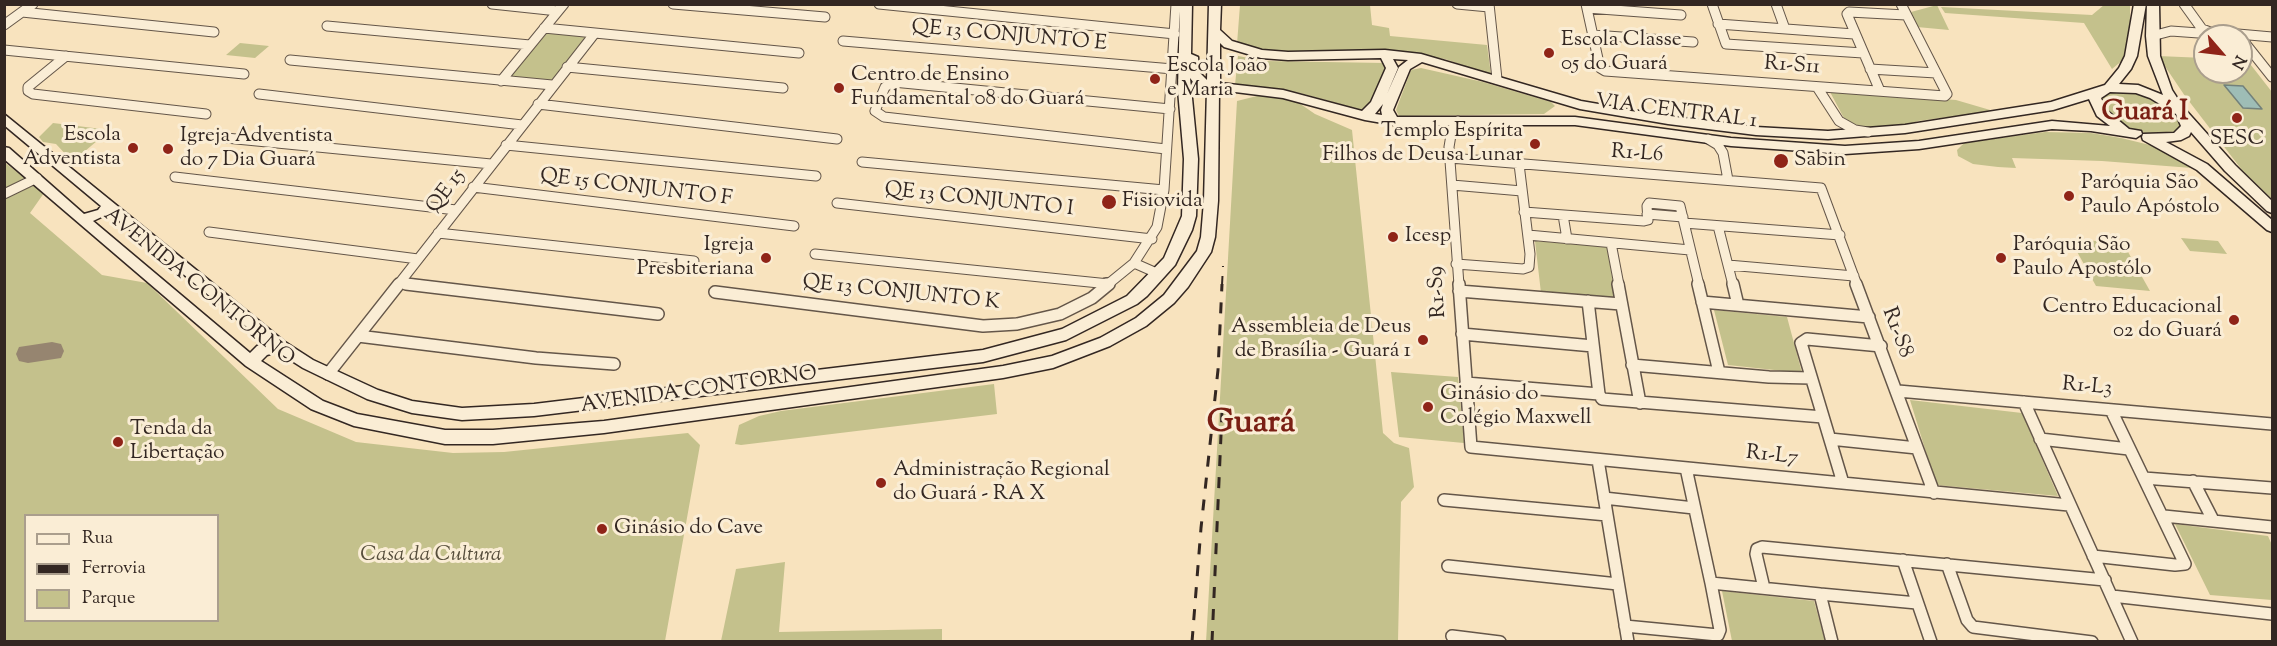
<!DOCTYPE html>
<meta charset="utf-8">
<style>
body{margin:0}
#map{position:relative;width:2277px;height:646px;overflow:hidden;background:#f8e3be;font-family:"Sorts Mill Goudy",serif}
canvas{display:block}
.frame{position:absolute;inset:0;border:6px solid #332722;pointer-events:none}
.legend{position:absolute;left:24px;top:514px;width:195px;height:108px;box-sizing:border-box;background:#faedd5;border:2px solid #aa9e8d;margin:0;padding:8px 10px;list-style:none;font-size:18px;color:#332722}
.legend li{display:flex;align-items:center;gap:12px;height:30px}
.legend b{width:30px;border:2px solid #aa9e8d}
.north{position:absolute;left:2193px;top:24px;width:60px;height:60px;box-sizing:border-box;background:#faedd5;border:2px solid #aa9e8d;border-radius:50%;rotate:118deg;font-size:16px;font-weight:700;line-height:24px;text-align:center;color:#332722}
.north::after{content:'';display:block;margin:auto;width:21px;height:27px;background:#8f2418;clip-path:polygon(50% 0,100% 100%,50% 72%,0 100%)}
</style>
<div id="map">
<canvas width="2277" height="646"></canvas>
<div class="frame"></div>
<ul class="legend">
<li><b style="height:8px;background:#faedd5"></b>Rua</li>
<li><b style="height:8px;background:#332722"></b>Ferrovia</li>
<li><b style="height:16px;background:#c4c18c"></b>Parque</li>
</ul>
<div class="north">N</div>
</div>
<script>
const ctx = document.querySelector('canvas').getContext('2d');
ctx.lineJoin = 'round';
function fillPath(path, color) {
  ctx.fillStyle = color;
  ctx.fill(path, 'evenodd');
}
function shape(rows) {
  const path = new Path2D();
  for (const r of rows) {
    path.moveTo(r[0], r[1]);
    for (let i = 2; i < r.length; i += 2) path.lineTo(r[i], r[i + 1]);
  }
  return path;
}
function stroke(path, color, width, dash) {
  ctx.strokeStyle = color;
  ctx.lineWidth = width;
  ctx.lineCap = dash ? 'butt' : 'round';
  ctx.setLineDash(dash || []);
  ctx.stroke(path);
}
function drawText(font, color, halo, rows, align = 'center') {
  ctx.font = font + ' "Sorts Mill Goudy",serif';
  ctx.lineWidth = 6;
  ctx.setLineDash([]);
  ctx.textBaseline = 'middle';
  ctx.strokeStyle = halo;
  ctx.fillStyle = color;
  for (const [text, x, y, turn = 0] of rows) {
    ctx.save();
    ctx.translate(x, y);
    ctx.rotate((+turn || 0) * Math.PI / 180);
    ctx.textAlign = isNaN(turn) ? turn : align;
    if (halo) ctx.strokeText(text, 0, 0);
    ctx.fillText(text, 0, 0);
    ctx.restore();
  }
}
fillPath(shape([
 [1240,5,1370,5,1372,25,1389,28,1390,36,1487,45,1491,75,1445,59,1370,51,1271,53,1237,44],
 [1937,5,1949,30,1917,27,1911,12],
 [2104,5,2130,5,2130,54,2112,69,2084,23,1945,13,1941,7,2092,15],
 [548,32,586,36,552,82,509,78],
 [240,43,269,46,255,58,226,55],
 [1238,56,1265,61,1385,63,1387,67,1372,107,1362,110,1300,93,1235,85],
 [2158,56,2205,58,2205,72,2241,72,2241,60,2247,60,2272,92,2272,199,2242,170,2185,96],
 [1421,68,1483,82,1551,102,1555,106,1544,114,1399,116,1396,110,1411,70],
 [2115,91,2134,92,2149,96,2177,114,2181,126,2173,134,2148,134,2125,127,2108,116,2101,100,2106,94],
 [1830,92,1956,100,1997,112,1963,115,1918,121,1902,127,1869,130,1845,120],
 [1261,95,1296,101,1315,114,1352,130,1383,433,1394,443,1409,448,1414,487,1401,502,1398,641,1206,642,1237,101],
 [53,123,110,130,78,157,69,158,56,144,43,142,39,137],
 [2045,132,2091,133,2121,138,2150,145,2176,157,2192,168,2102,161,2012,158,2016,168,1998,167,1973,164,1958,156,1957,150,1964,143],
 [4,162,44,193,30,213,102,275,147,283,278,409,356,442,453,453,504,452,688,433,700,445,665,641,5,641],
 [26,516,218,516,218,620,26,620],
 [2181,238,2218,241,2227,254,2190,251],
 [2070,239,2123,243,2150,291,2096,286],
 [1535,241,1607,247,1616,300,1541,293],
 [1714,310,1787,317,1802,373,1728,365],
 [1391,372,1458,377,1464,443,1399,437],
 [994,384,997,414,741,445,735,444,739,425,759,416,781,411],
 [1910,400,2022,413,2058,496,1936,485],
 [2175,524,2268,536,2272,545,2272,600,2210,595],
 [785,562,779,632,942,629,942,641,721,641,736,569],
 [1722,591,1814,601,1825,641,1732,641]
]), '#c4c18c');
const water = shape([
 [2224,85,2243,86,2262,109,2243,108,2224,85]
]);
fillPath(water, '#9ebdb6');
stroke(water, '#73817b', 1.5);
fillPath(shape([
 [52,342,61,344,64,351,61,358,28,363,19,361,16,354,19,347,52,342]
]), '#968570');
const streetFar1 = shape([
 [492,4,558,11],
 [673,4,825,17],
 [879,4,1175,34],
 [1457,4,1489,7],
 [1489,4,1497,79],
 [1586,4,1600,68,1605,71,1945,96,1947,94,1901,4],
 [1712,4,1726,44,1863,53],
 [1776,4,1785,29],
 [2184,4,2202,29,2210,32],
 [1587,8,1681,15],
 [22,12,214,32],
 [1718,24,1854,34],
 [4,25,33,4],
 [327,26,530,45],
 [544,28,799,53],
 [2238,34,2272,37],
 [1593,35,1693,42],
 [2152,36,2171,31,2240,36],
 [2241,38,2272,77],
 [843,41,1173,69],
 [4,50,244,74],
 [66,56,28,87,28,91,33,94,206,114],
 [290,60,552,85],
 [567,67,783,88],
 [1870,69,1936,73],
 [501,81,564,4],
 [1817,87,1839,121,1855,130,1868,132],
 [1880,91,1847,14,1849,12,1906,15],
 [259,94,522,125],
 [538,104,837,139],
 [1458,121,1452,129,1449,147,1459,285],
 [216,137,491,164],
 [1708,139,1718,145,1723,153,1728,180],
 [506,145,816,176],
 [1166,149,884,117,875,111,885,87,893,82,1170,109],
 [1450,158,1821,188,1857,285],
 [862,162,1164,190],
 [175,177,456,210],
 [1452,185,1522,191],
 [473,187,794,226],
 [4,194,37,178],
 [837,203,1152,239],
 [1524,212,1644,221,1648,220,1647,206,1649,203,1680,206,1699,285],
 [1647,214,1683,217],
 [1563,215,1567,239],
 [1684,223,1840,235],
 [1718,226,1733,285],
 [209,232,418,259],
 [438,233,694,261],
 [1528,235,1690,250],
 [1611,243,1619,285],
 [815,254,1109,284],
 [1134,263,1159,274],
 [1456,264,1523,269,1529,267,1530,254,1519,164],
 [1728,265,1854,276],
 [400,283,419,285],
 [398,285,595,33],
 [1107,285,1134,263,1157,227,1164,190,1176,4]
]);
const street = shape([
 [406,284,658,314],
 [1106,284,1109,284],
 [1459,284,1471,447,2069,505],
 [1618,284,1640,403],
 [1698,284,1719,372],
 [1733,284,1738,305],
 [1856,284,1934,493],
 [1459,291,1621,304],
 [715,292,983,326,1017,324,1060,314,1092,298,1109,284],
 [1588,301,1599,394,1602,399,1823,417],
 [1702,302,1869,317],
 [1462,334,1593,346],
 [358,336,536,358,614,364],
 [1632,365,1769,377,1811,378],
 [328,374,399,284],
 [1466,383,1599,394],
 [1898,391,2272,424],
 [2024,402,2132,642],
 [1830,439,1917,448],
 [2040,439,2129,449],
 [1598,460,1628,642],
 [1686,468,1711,583,1820,594,1832,642],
 [2144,478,2272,488],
 [2193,481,2213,520],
 [1843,483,1801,343,1807,339,1881,346],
 [1604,498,1694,508],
 [1444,500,1607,515],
 [2164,516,2272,527],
 [2093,556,2175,565,2185,564,2111,410],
 [1903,560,1931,642],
 [1947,564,1967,620,1973,627,2092,642],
 [1448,566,1618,584],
 [1764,588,1756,554,1757,549,1762,547,2105,580],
 [1820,594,1917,603],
 [2112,596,2272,614],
 [1625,626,1718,635,1720,630,1711,583],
 [1452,636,1500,642]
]);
const secondary = shape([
 [1180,4,1192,4,1191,54,1198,57,1199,72,1207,80,1209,4,1221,4,1220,30,1232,41,1262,50,1288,52,1385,50,1421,54,1581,101,1668,116,1756,127,1828,131,1905,125,2051,102,2105,85,2119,68,2125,56,2134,4,2146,4,2137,56,2131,69,2119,84,2138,85,2163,95,2148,56,2146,36,2147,4,2159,4,2160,56,2172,90,2183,107,2235,165,2272,201,2272,213,2267,211,2225,171,2191,132,2189,136,2181,140,2166,142,2207,164,2272,220,2272,232,2267,230,2197,170,2143,140,2142,137,2143,134,2174,133,2181,126,2176,114,2150,98,2136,93,2110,92,2101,98,2106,110,2129,129,2141,131,2142,134,2136,138,2091,131,2052,129,1919,149,1845,154,1731,146,1575,125,1394,125,1365,120,1283,98,1219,90,1218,201,1215,237,1211,252,1188,287,1174,303,1146,326,1110,346,1053,368,1003,378,604,433,493,444,445,444,354,426,311,409,246,366,4,159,4,147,9,148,84,214,98,210,101,206,4,125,4,114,285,342,313,360,378,390,412,401,462,408,534,404,983,350,1062,329,1127,296,1164,258,1182,216,1184,159,1178,90,1180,4],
 [1220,43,1224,47,1261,58,1288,60,1381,58,1386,68,1371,102,1362,111,1283,90,1220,83,1220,43],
 [1393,59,1408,60,1399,67,1387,94,1398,68,1393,59],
 [1422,62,1580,109,1668,124,1756,135,1828,139,1905,133,2053,110,2089,99,2097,116,2110,126,2052,121,1919,141,1845,146,1731,138,1575,117,1397,117,1393,110,1410,69,1422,62],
 [1190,78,1194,83,1207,89,1204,201,1201,237,1197,251,1164,295,1136,318,1100,338,1052,356,1003,366,604,421,493,430,445,430,357,414,323,401,261,361,267,355,278,352,303,368,367,399,412,413,462,420,534,416,983,362,1066,340,1137,304,1147,296,1175,265,1192,230,1196,216,1198,159,1190,78],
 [1383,104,1381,110,1382,115,1375,114,1383,104],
 [110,213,266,343,257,346,250,353,93,221,110,213]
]);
stroke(streetFar1, '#645649', 11);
stroke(street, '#645649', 14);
stroke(secondary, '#332722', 3);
stroke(streetFar1, '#faedd5', 9);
stroke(street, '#faedd5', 11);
fillPath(secondary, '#faedd5');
stroke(shape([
 [1222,285,1223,266]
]), '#332722', 2, [9, 9]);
stroke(shape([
 [1192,642,1201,528,1218,370,1222,284],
 [1212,642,1222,412]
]), '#332722', 3, [11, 11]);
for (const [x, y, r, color] of [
 [1549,53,6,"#8f2418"],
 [1155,79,6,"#8f2418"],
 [839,88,6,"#8f2418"],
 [2237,118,6,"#8f2418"],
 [1535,144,6,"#8f2418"],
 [133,148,6,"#8f2418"],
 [168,149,6,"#8f2418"],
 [1781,161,8,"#8f2418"],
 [2069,196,6,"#8f2418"],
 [1109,202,8,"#8f2418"],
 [1393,237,6,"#8f2418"],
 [766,258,6,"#8f2418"],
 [2001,258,6,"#8f2418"],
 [2234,320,6,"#8f2418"],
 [1423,340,6,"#8f2418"],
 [1428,407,6,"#8f2418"],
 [118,442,6,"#8f2418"],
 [881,483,6,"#8f2418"],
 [602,529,6,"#8f2418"]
]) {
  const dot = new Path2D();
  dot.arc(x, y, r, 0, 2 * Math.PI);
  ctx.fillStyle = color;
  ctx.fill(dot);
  stroke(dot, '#faedd5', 2);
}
drawText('21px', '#332722', '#faedd5', [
 ["QE 13 CONJUNTO E",1009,37,5],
 ["R1-S11",1792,67,4],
 ["VIA CENTRAL 1",1676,113,7],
 ["R1-L6",1637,155,4],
 ["QE 15 CONJUNTO F",636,189,7],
 ["QE 15",447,192,-53],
 ["QE 13 CONJUNTO I",979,201,6],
 ["AVENIDA CONTORNO",198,288,39],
 ["R1-S9",1439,292,-94],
 ["QE 13 CONJUNTO K",901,294,6],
 ["R1-S8",1896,333,69],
 ["R1-L3",2087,388,5],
 ["AVENIDA CONTORNO",699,391,-8],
 ["R1-L7",1772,457,6]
]);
drawText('21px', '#332722', '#faedd5', [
 ["Escola Classe",1561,41],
 ["05 do Guará",1561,65],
 ["Escola João",1167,67],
 ["e Maria",1167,91],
 ["Centro de Ensino",851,76],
 ["Fundamental 08 do Guará",851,100],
 ["Templo Espírita",1523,132,"right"],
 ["Filhos de Deusa Lunar",1523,156,"right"],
 ["Escola",121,136,"right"],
 ["Adventista",121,160,"right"],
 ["Igreja Adventista",180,137],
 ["do 7 Dia Guará",180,161],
 ["SESC",2237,140,"center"],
 ["Sabin",1794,161],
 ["Paróquia São",2081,184],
 ["Paulo Apóstolo",2081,208],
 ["Fisiovida",1122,202],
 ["Icesp",1405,237],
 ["Igreja",754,246,"right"],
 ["Presbiteriana",754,270,"right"],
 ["Paróquia São",2013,246],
 ["Paulo Apostólo",2013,270],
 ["Centro Educacional",2222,308,"right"],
 ["02 do Guará",2222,332,"right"],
 ["Assembleia de Deus",1411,328,"right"],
 ["de Brasília - Guará 1",1411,352,"right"],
 ["Ginásio do",1440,395],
 ["Colégio Maxwell",1440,419],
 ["Tenda da",130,430],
 ["Libertação",130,454],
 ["Administração Regional",893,471],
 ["do Guará - RA X",893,495],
 ["Ginásio do Cave",614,529]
], 'left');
drawText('italic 21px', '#574e3c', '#faedd5', [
 ["Casa da Cultura",431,556]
]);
drawText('bold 27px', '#7a1f14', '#faedd5', [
 ["Guará I",2145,114]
]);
drawText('bold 33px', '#7a1f14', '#faedd5', [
 ["Guará",1251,425]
]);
</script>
